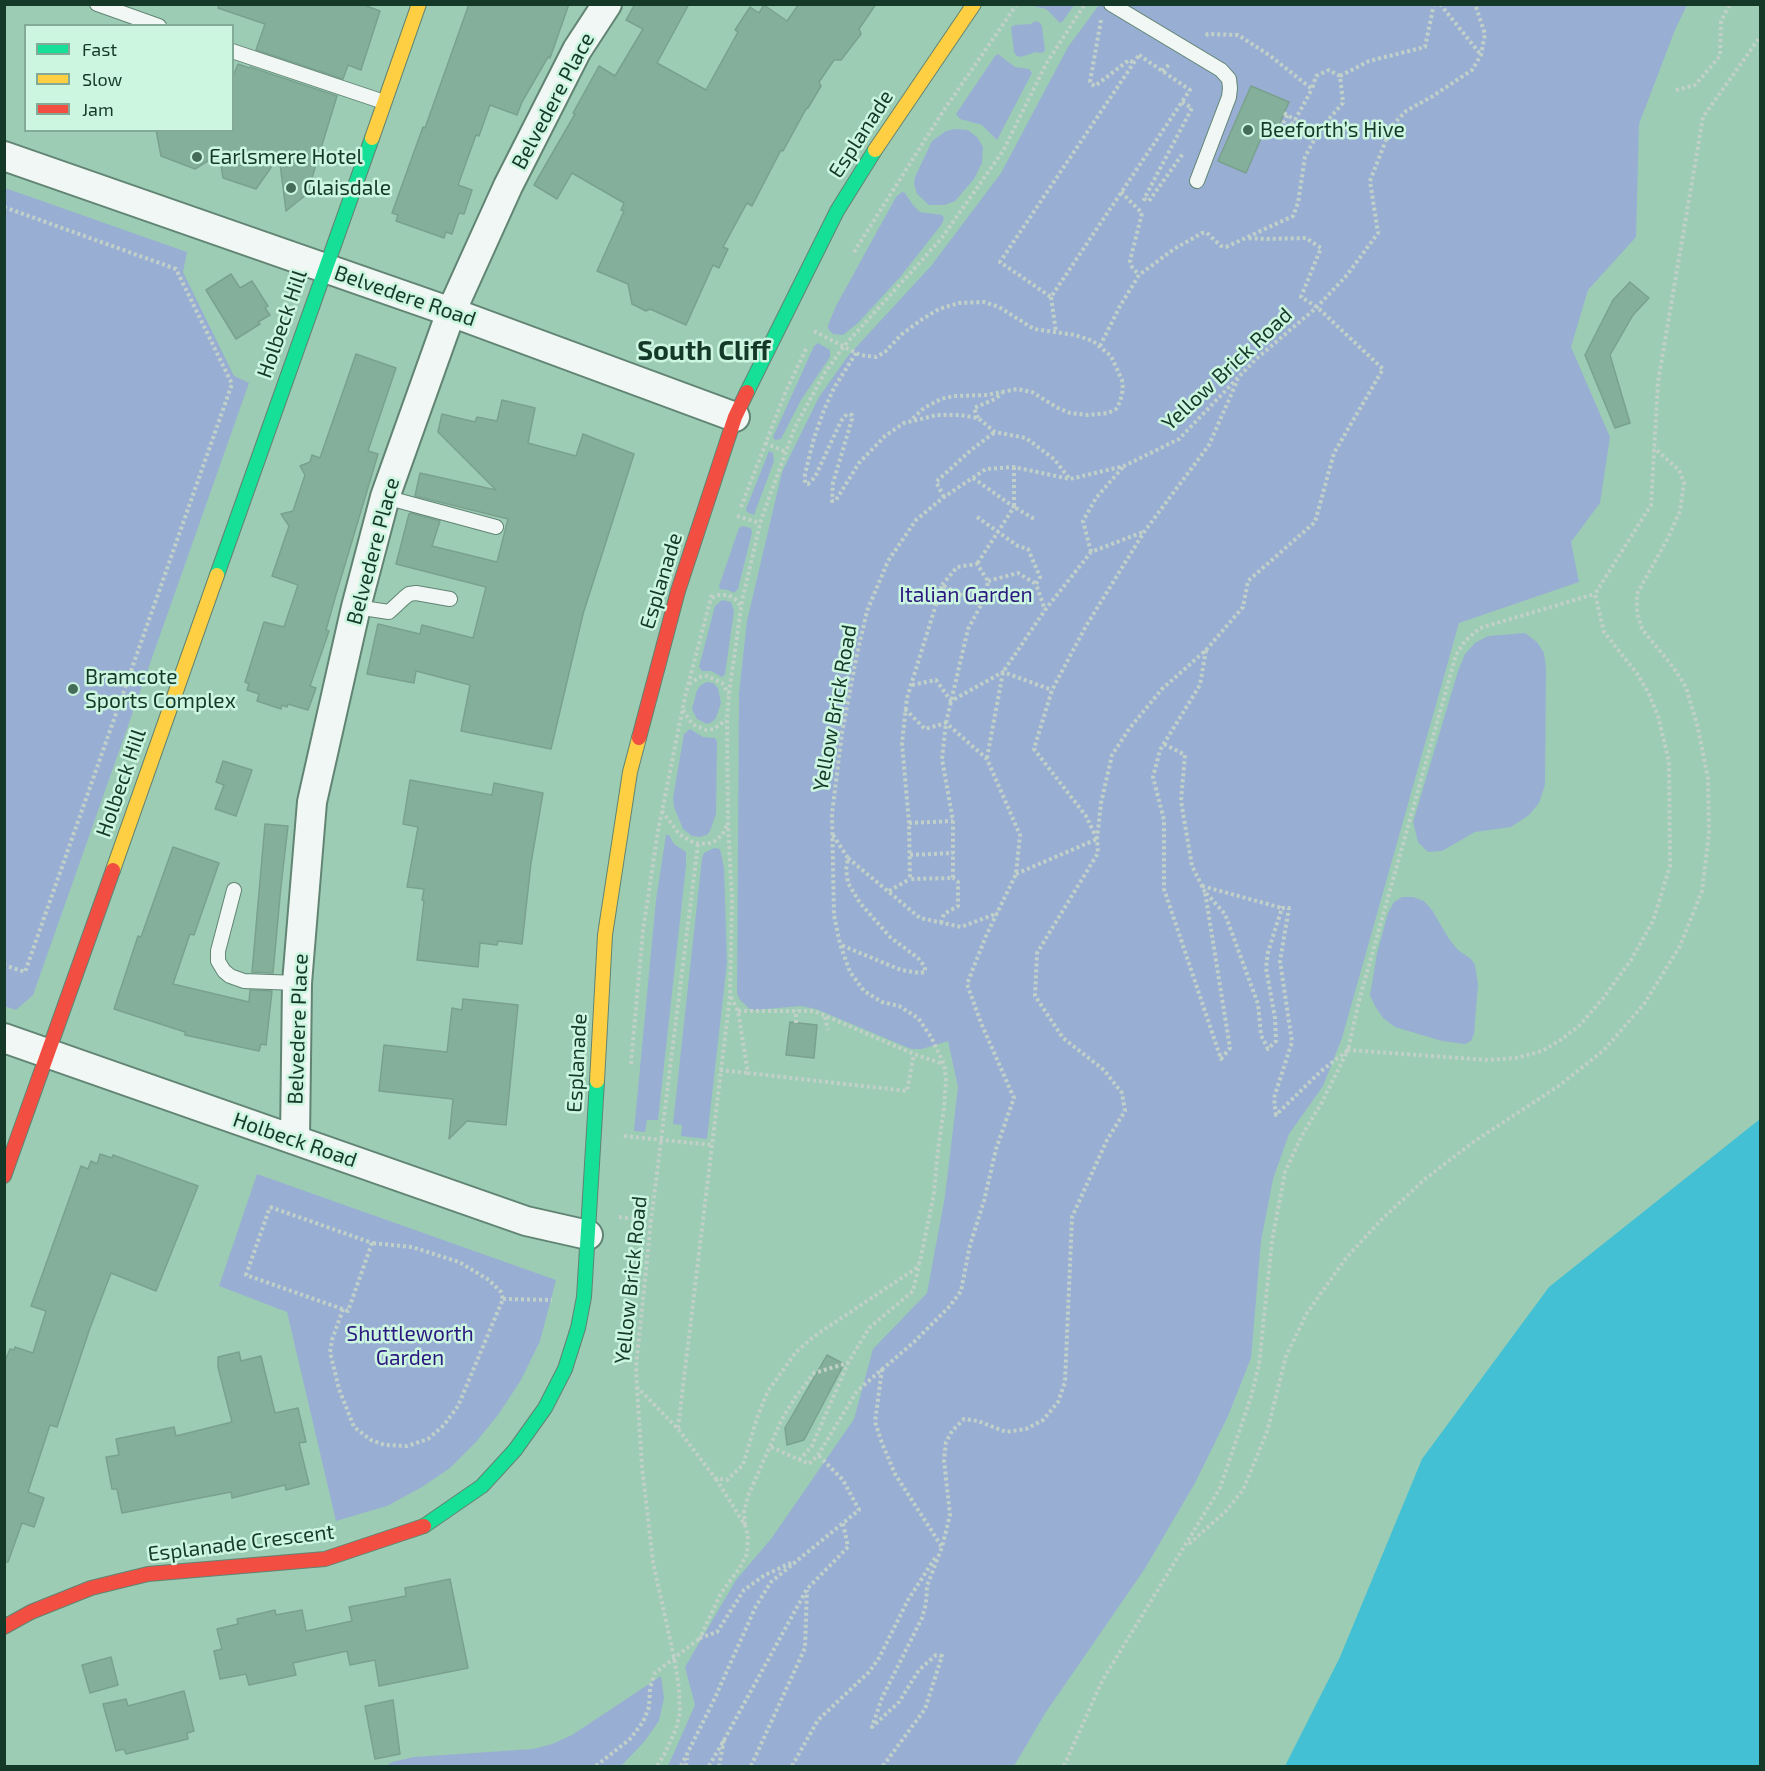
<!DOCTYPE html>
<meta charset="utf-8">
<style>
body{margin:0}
#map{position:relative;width:1765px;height:1771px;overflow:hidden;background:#9cccb4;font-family:"Exo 2",sans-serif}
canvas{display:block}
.frame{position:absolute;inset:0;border:6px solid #143928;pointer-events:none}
.legend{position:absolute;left:24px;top:24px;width:210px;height:108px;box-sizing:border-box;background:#ccf6df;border:2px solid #82aa96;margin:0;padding:8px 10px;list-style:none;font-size:18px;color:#143928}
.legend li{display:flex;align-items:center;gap:12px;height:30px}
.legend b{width:30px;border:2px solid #82aa96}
</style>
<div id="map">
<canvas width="1765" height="1771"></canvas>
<div class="frame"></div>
<ul class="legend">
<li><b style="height:8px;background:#16e098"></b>Fast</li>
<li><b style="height:8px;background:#ffcf43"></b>Slow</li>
<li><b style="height:8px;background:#f24e42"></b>Jam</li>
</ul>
</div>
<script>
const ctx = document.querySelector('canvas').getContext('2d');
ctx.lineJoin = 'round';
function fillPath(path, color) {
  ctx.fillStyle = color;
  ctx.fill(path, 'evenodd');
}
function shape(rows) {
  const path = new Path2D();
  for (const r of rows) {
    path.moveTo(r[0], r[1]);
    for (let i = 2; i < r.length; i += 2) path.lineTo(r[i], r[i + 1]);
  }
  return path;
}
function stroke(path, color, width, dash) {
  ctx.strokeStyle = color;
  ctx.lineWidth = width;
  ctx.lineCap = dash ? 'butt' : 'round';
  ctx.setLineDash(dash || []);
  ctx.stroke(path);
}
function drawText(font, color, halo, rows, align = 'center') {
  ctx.font = font + ' "Exo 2",sans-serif';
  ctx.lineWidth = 5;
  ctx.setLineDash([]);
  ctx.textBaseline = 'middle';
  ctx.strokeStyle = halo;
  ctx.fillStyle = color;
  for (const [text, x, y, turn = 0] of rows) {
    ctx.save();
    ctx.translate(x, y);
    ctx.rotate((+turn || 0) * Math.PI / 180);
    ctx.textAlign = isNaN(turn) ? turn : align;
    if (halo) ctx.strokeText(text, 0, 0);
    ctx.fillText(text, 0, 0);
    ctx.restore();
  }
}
fillPath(shape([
 [1030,5,1074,5,1063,21,1060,23,1046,9],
 [1099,5,1687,5,1675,30,1639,124,1636,237,1588,290,1571,347,1610,437,1600,503,1571,542,1579,582,1459,623,1342,1038,1323,1086,1289,1134,1273,1179,1261,1241,1251,1358,1228,1416,1195,1483,1144,1570,1046,1712,1014,1766,668,1766,695,1705,685,1667,736,1580,771,1539,854,1419,873,1349,927,1293,945,1196,958,1087,948,1041,922,1049,911,1049,816,1009,801,1006,755,1010,750,1009,740,1000,737,994,739,693,747,621,782,472,819,397,848,356,931,266,1001,173,1068,47],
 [1035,21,1039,22,1042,26,1045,51,1041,53,1036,52,1021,57,1017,56,1014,52,1011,27,1015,25,1031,24],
 [998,54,1015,67,1029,69,1032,73,997,140,982,125,960,119,956,114,995,56],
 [954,129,968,130,977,137,983,147,982,163,974,179,955,201,945,205,929,205,917,194,914,184,915,177,932,141,946,131],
 [5,188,187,252,183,272,234,376,249,383,33,995,16,1010,4,1006],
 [902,192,905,193,913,205,920,212,942,215,944,218,942,224,901,276,858,323,843,335,833,334,828,329,828,325,836,306,896,197],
 [818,343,830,350,830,357,801,400,781,439,775,440,773,437,814,346],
 [769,451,773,453,774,461,754,515,747,512,746,509],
 [742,526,751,528,752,533,738,589,734,593,728,590,720,589,719,586,739,528],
 [722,600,731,602,734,611,725,674,722,677,711,671,702,671,699,667,715,606],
 [1525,633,1537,642,1544,653,1546,668,1545,785,1539,803,1529,815,1511,827,1475,832,1442,851,1428,852,1418,842,1413,822,1458,671,1465,654,1475,643,1488,636],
 [707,682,713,683,718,688,721,703,716,718,712,722,707,724,697,719,692,709,697,690,701,685],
 [690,729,703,737,715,738,717,742,716,814,710,831,707,835,700,837,692,836,683,829,674,807,673,798,684,734],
 [666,835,669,835,674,844,686,852,686,866,658,1120,647,1120,645,1132,634,1131,656,900],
 [714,848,720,849,724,868,727,963,707,1139,681,1136,682,1125,673,1124,702,858,704,853],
 [1402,897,1413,897,1424,901,1432,910,1449,939,1458,950,1471,959,1475,965,1478,984,1474,1034,1471,1041,1465,1044,1442,1041,1395,1027,1383,1018,1375,1006,1370,995,1377,953,1388,913,1394,902],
 [257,1174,556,1280,540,1341,521,1380,498,1415,476,1442,450,1468,422,1487,387,1506,336,1521,287,1312,219,1286],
 [661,1676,664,1698,659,1721,644,1742,621,1766,386,1766,392,1762,414,1757,533,1749,552,1744,572,1735]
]), '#98afd3');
fillPath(shape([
 [1760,1119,1760,1766,1285,1766,1340,1657,1422,1459,1549,1287]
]), '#43c0d4');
const building = shape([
 [219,4,361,4,380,11,361,70,348,65,343,79,256,50,265,24,218,8,219,4],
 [469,4,569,4,550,58,548,57,522,102,517,115,490,105,479,136,476,135,458,185,472,190,464,214,459,213,452,234,446,232,444,238,396,221,398,215,392,213,423,127,425,128,469,4],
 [635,4,689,4,657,63,706,90,738,32,735,30,750,7,759,13,764,5,787,21,799,4,876,4,859,29,861,34,841,60,834,60,819,82,821,86,808,108,806,109,783,151,781,150,752,206,747,203,723,247,728,249,719,268,713,265,686,325,650,309,646,311,632,304,628,284,597,271,624,211,621,210,624,203,572,173,557,199,534,185,575,114,573,113,599,66,615,76,643,29,626,20,635,4],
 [238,64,249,68,250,67,337,96,307,194,286,211,279,156,256,189,223,178,219,154,195,169,161,156,156,130,232,130,232,79,238,64],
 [1251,86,1289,102,1279,125,1269,120,1246,173,1218,161,1251,86],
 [231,274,240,288,252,281,268,306,265,308,270,315,258,322,260,324,236,339,206,290,231,274],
 [1630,282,1649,298,1633,315,1610,355,1630,423,1615,428,1585,355,1613,300,1630,282],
 [356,354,396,368,368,451,378,454,335,598,326,630,329,631,310,686,316,688,308,710,288,704,287,707,282,705,281,709,257,701,259,694,247,690,249,684,245,682,264,622,284,627,298,585,272,576,289,526,281,514,293,511,305,475,300,466,310,462,312,455,320,458,356,354],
 [502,400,535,408,528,443,576,456,583,434,634,454,583,614,551,749,461,731,470,685,416,671,414,683,367,674,378,624,420,634,422,625,473,638,486,587,396,564,409,514,411,513,440,521,432,546,497,562,508,519,415,496,420,473,496,490,438,432,442,414,475,422,477,417,497,421,502,400],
 [223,761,252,770,236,816,215,809,224,785,216,782,223,761],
 [410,780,492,795,494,783,543,793,531,863,522,944,498,941,497,945,480,943,478,967,417,960,424,901,422,900,424,889,407,887,418,827,403,824,410,780],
 [265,824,288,826,281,886,273,973,252,972,265,824],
 [173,847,219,863,194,935,190,934,173,984,249,1002,250,990,272,991,266,1045,261,1044,259,1051,185,1035,185,1032,114,1009,138,936,141,937,173,847],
 [463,999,518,1005,506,1125,467,1121,449,1139,453,1099,379,1091,384,1045,447,1052,452,1008,462,1010,463,999],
 [790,1022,817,1025,814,1058,786,1055,790,1022],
 [100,1154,112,1158,113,1155,198,1186,156,1291,111,1273,90,1328,57,1427,50,1425,28,1492,44,1498,34,1527,22,1523,8,1562,4,1562,4,1363,10,1349,14,1350,15,1347,33,1353,46,1311,31,1306,81,1166,88,1169,91,1161,97,1164,100,1154],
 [239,1352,241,1361,261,1356,275,1413,298,1408,306,1442,299,1443,309,1484,286,1490,285,1485,232,1498,231,1492,122,1513,117,1489,112,1489,106,1457,119,1455,116,1439,174,1427,176,1436,232,1422,218,1367,218,1357,239,1352],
 [827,1355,844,1364,804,1440,787,1445,785,1428,827,1355],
 [450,1579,468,1668,379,1686,375,1660,350,1665,347,1651,293,1663,296,1675,249,1685,246,1674,220,1679,214,1651,222,1649,217,1629,238,1624,237,1619,275,1610,276,1615,302,1610,306,1631,352,1621,349,1607,406,1596,405,1588,450,1579],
 [111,1657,118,1685,90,1693,82,1665,111,1657],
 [184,1691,194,1731,187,1733,188,1739,126,1754,124,1749,116,1751,103,1704,126,1699,128,1706,184,1691],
 [393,1700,400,1754,375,1759,365,1706,393,1700]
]);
fillPath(building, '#84b09b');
stroke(building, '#7aa18e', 1.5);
const lane = shape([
 [97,4,159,26],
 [1111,4,1221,70,1229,79,1230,88,1229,97,1197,181],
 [232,51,384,102],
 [385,497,496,527],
 [356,607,389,612,404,598,409,594,416,593,450,599],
 [234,890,218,951,218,961,224,971,230,976,244,981,297,983]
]);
const street = shape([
 [4,156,451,312,735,417],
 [4,1038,526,1221,588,1235],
 [295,1139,297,983,312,802,356,607,385,497,451,312,508,186,577,50,607,4]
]);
const fast = shape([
 [747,392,837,211,875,150],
 [217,575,372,138],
 [424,1526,482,1486,515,1450,545,1408,565,1369,578,1328,584,1297,597,1081]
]);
const slow = shape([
 [372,138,419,4],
 [875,150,974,4],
 [113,870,217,575],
 [597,1081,605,935,630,772,639,738]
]);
const jam = shape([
 [639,738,678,591,735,417,747,392],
 [4,1176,113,870],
 [4,1627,31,1612,91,1588,148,1574,325,1559,424,1526]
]);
stroke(lane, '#618473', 16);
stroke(street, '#618473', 32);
stroke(fast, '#618473', 16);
stroke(slow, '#618473', 16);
stroke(jam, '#618473', 16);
stroke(shape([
 [1440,4,1481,55],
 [1101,20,1090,82,1091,84,1095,86,1129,60,1134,63],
 [1139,55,1190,90,1051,297,1000,262,1139,55],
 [1162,71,1171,63],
 [1340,76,1369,61,1425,47,1434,4],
 [1676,90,1695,85,1720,56,1721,21,1730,4],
 [1182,102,1192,108,1144,199,1149,201,1184,152],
 [1284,113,1295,120],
 [1287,115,1278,136,1281,137,1295,120,1312,89],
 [1121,192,1142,213,1130,261,1132,267,1139,275],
 [4,207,176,269,232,384,25,972,4,965],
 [854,252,942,113,1017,4],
 [1051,297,1056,332],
 [814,331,860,355,876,357,885,352,902,334,921,320,939,309,959,303,984,302,999,307,1034,329,1075,335,1093,341,1111,356,1122,380,1123,389,1120,402,1116,409,1108,413,1088,415,1070,413,1058,408,1032,392,1017,389,987,395,954,396,941,399,924,408,911,420],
 [1100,346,1120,306,1139,275,1174,249,1202,233,1207,233,1221,246,1226,247,1293,216,1298,203,1305,157,1320,129,1343,103,1340,76,1329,70,1316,76,1312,89,1269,55,1238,35,1208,34,1205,36],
 [856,353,834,388,824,410,814,438,805,474,805,483,808,484,815,477,841,421,847,414,852,415,852,419,833,483,832,501,836,500,859,463,885,436,904,423,937,415,960,415,978,418,995,432,1026,438,1054,459,1069,478],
 [978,418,974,408,995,399,1002,393],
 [765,443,786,452],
 [1014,467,1014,507,1036,520],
 [973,478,1014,507,977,564],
 [944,497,936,482,971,450,995,432],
 [741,507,786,391,807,347],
 [737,516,760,523],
 [977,517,1018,546,1028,549,1040,577,1036,584,1045,610],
 [1091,552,1083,521,1096,498,1123,467],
 [988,581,1018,573,1036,584],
 [942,585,957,567,977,564,988,581,986,595,981,605,968,629,946,723,942,759,953,821,953,878,910,879,909,823,902,743,907,698,942,585,981,605],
 [712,598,717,595,728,595,735,599,741,606],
 [1206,650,1243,607,1248,581,1315,522,1334,453,1383,369,1317,307,1301,297,1321,248,1306,238,1267,239,1246,238],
 [689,684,700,677,707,676,722,683,729,694],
 [912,685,936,680,951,701,1003,672,1052,690],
 [683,710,692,724,706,730,714,729,726,720],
 [1164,744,1185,755,1181,801,1192,866,1205,892],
 [987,758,1003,672,1045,610,1091,552,1143,532],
 [662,811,679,834,694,843,707,844,715,841,722,835,727,825],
 [909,823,953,821],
 [833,835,848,858,846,870,848,883,860,903,890,937,918,958,925,967,925,972,920,973,901,970,841,945],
 [1097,839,1086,816,1034,749,1052,690,1086,626,1144,532,1209,445,1238,379],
 [698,844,651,1221,636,1367,637,1387,678,1429,715,1478,727,1480,743,1465,758,1415,768,1391,796,1352,813,1337,915,1269,920,1262,934,1193,938,1149,944,1109,946,1079,944,1064,931,1037,918,1018,899,1006,882,1002,864,991,850,972,840,944,834,915,832,814,842,733,856,659,867,611,888,561,916,520,944,497,986,469,1014,467,1070,479,1124,466,1179,439,1255,360,1317,307,1347,275,1378,233,1370,181,1391,127,1406,111,1433,96,1472,70,1481,55,1485,34,1475,4],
 [910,855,953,853],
 [848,858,920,918,961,927,998,913],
 [1016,874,1097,839],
 [1202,886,1282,908],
 [889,891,910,879],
 [941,923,944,914,958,906,958,882,953,878],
 [731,997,738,1011,748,1073,907,1091,914,1054],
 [738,1011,814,1011,914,1054,943,1064],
 [825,1017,828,1030],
 [796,1023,796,1010],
 [631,1064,643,930,658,831,685,697,712,594],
 [720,1070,748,1073],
 [624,1136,712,1145],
 [270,1207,372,1243,348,1311,246,1275,270,1207],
 [619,1217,651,1221],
 [503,1299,552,1300],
 [343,1309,332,1340,330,1352,339,1389,354,1427,371,1440,385,1445,407,1446,428,1439,444,1425,458,1406,503,1299,501,1292,489,1280,459,1262,412,1247,372,1243],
 [882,1369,875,1422,882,1443,895,1474,942,1547],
 [637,1387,642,1467,653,1562,674,1657,679,1688,680,1713,676,1729,664,1755,657,1766],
 [678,1428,730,996,732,899,728,825,727,719,729,694,742,601,761,520,795,427,824,374,844,346,941,239,1003,151,1046,64,1085,4],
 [771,1447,809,1464,818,1455,857,1391,914,1342,950,1306,961,1291,970,1245,984,1201,996,1149,1014,1098,981,1023,967,984,986,936,1016,874,1020,835,987,759,946,723,925,729,905,709],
 [799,1460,812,1446,848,1363],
 [716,1479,745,1525,748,1536,747,1554,739,1569,721,1593,700,1638,717,1632,744,1590,765,1575,793,1562],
 [745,1525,744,1512,748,1496,782,1419,795,1398,814,1373,848,1363,869,1328,913,1291,919,1265],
 [1189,1544,1225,1512,1243,1490,1267,1432,1286,1356,1307,1313,1346,1258,1382,1219,1425,1179,1472,1143,1560,1085,1604,1050,1644,1004,1680,946,1702,891,1709,833,1708,779,1698,728,1686,687,1673,667,1642,629,1637,613,1637,594,1668,538,1680,511,1684,483,1679,470,1654,448],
 [724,1740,807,1589,848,1547,843,1523],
 [596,1766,630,1739,643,1722,649,1707,650,1688,655,1673,700,1638],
 [681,1766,713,1702,756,1606,771,1582,859,1510,843,1480,818,1455],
 [686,1766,687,1758],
 [709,1766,724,1740,719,1766],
 [751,1766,805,1648,807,1590],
 [792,1766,818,1720,869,1672,879,1658,908,1600,935,1558],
 [883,1766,925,1709,942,1656,936,1655,919,1670,899,1702,872,1727,882,1698,922,1618,926,1604,927,1586,942,1547,950,1515,944,1460,946,1442,952,1431,964,1419,978,1421,1006,1432,1026,1429,1043,1420,1058,1402,1065,1382,1072,1217,1107,1140,1125,1111,1122,1093,1104,1070,1063,1038,1035,996,1037,953,1098,853,1097,839,1101,803,1112,755,1129,729,1162,689,1206,650,1200,685,1160,750,1153,777,1164,820,1164,889,1221,1059,1230,1048,1205,892,1225,914,1258,1004,1261,1035,1268,1049,1276,1041,1275,1018,1266,968,1268,952,1282,908,1289,908,1280,961,1292,1042,1274,1098,1276,1115,1320,1072,1348,1050,1359,1001,1456,655,1465,641,1480,628,1595,594],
 [1064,1766,1102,1681,1220,1488,1251,1397,1259,1365,1272,1241,1285,1172,1301,1137,1321,1104,1348,1050,1488,1060,1516,1058,1542,1051,1562,1039,1580,1025,1604,997,1631,960,1653,921,1670,866,1669,762,1658,716,1649,694,1638,675,1604,632,1595,594,1651,505,1658,382,1703,117,1760,37]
]), '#c1d0c8', 4, [3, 3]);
stroke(lane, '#f0f7f4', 14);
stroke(street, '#f0f7f4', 28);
stroke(fast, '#16e098', 14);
stroke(slow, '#ffcf43', 14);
stroke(jam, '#f24e42', 14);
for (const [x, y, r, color] of [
 [1248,130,6,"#446c59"],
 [197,157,6,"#446c59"],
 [291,188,6,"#446c59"],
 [73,689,6,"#446c59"]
]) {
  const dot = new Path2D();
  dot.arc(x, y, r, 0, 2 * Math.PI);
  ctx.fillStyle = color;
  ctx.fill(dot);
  stroke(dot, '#ccf6df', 2);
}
drawText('21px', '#143928', '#ccf6df', [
 ["Belvedere Place",553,101,-62],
 ["Esplanade",861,134,-57],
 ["Belvedere Road",405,296,19],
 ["Holbeck Hill",282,324,-71],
 ["Yellow Brick Road",1227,369,-43],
 ["Belvedere Place",373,551,-75],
 ["Esplanade",661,581,-73],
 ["Yellow Brick Road",835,708,-80],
 ["Holbeck Hill",121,783,-71],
 ["Belvedere Place",298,1029,-88],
 ["Esplanade",577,1063,-87],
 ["Holbeck Road",295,1140,19],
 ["Yellow Brick Road",631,1280,-84],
 ["Esplanade Crescent",241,1543,-7]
]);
drawText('21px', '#143928', '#ccf6df', [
 ["Beeforth’s Hive",1260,130],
 ["Earlsmere Hotel",209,157],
 ["Glaisdale",303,188],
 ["Bramcote",85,677],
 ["Sports Complex",85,701]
], 'left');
drawText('21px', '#2c1980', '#ccf6df', [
 ["Italian Garden",966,595],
 ["Shuttleworth",410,1334],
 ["Garden",410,1358]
]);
drawText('bold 27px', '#143928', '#ccf6df', [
 ["South Cliff",704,351]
]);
</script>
